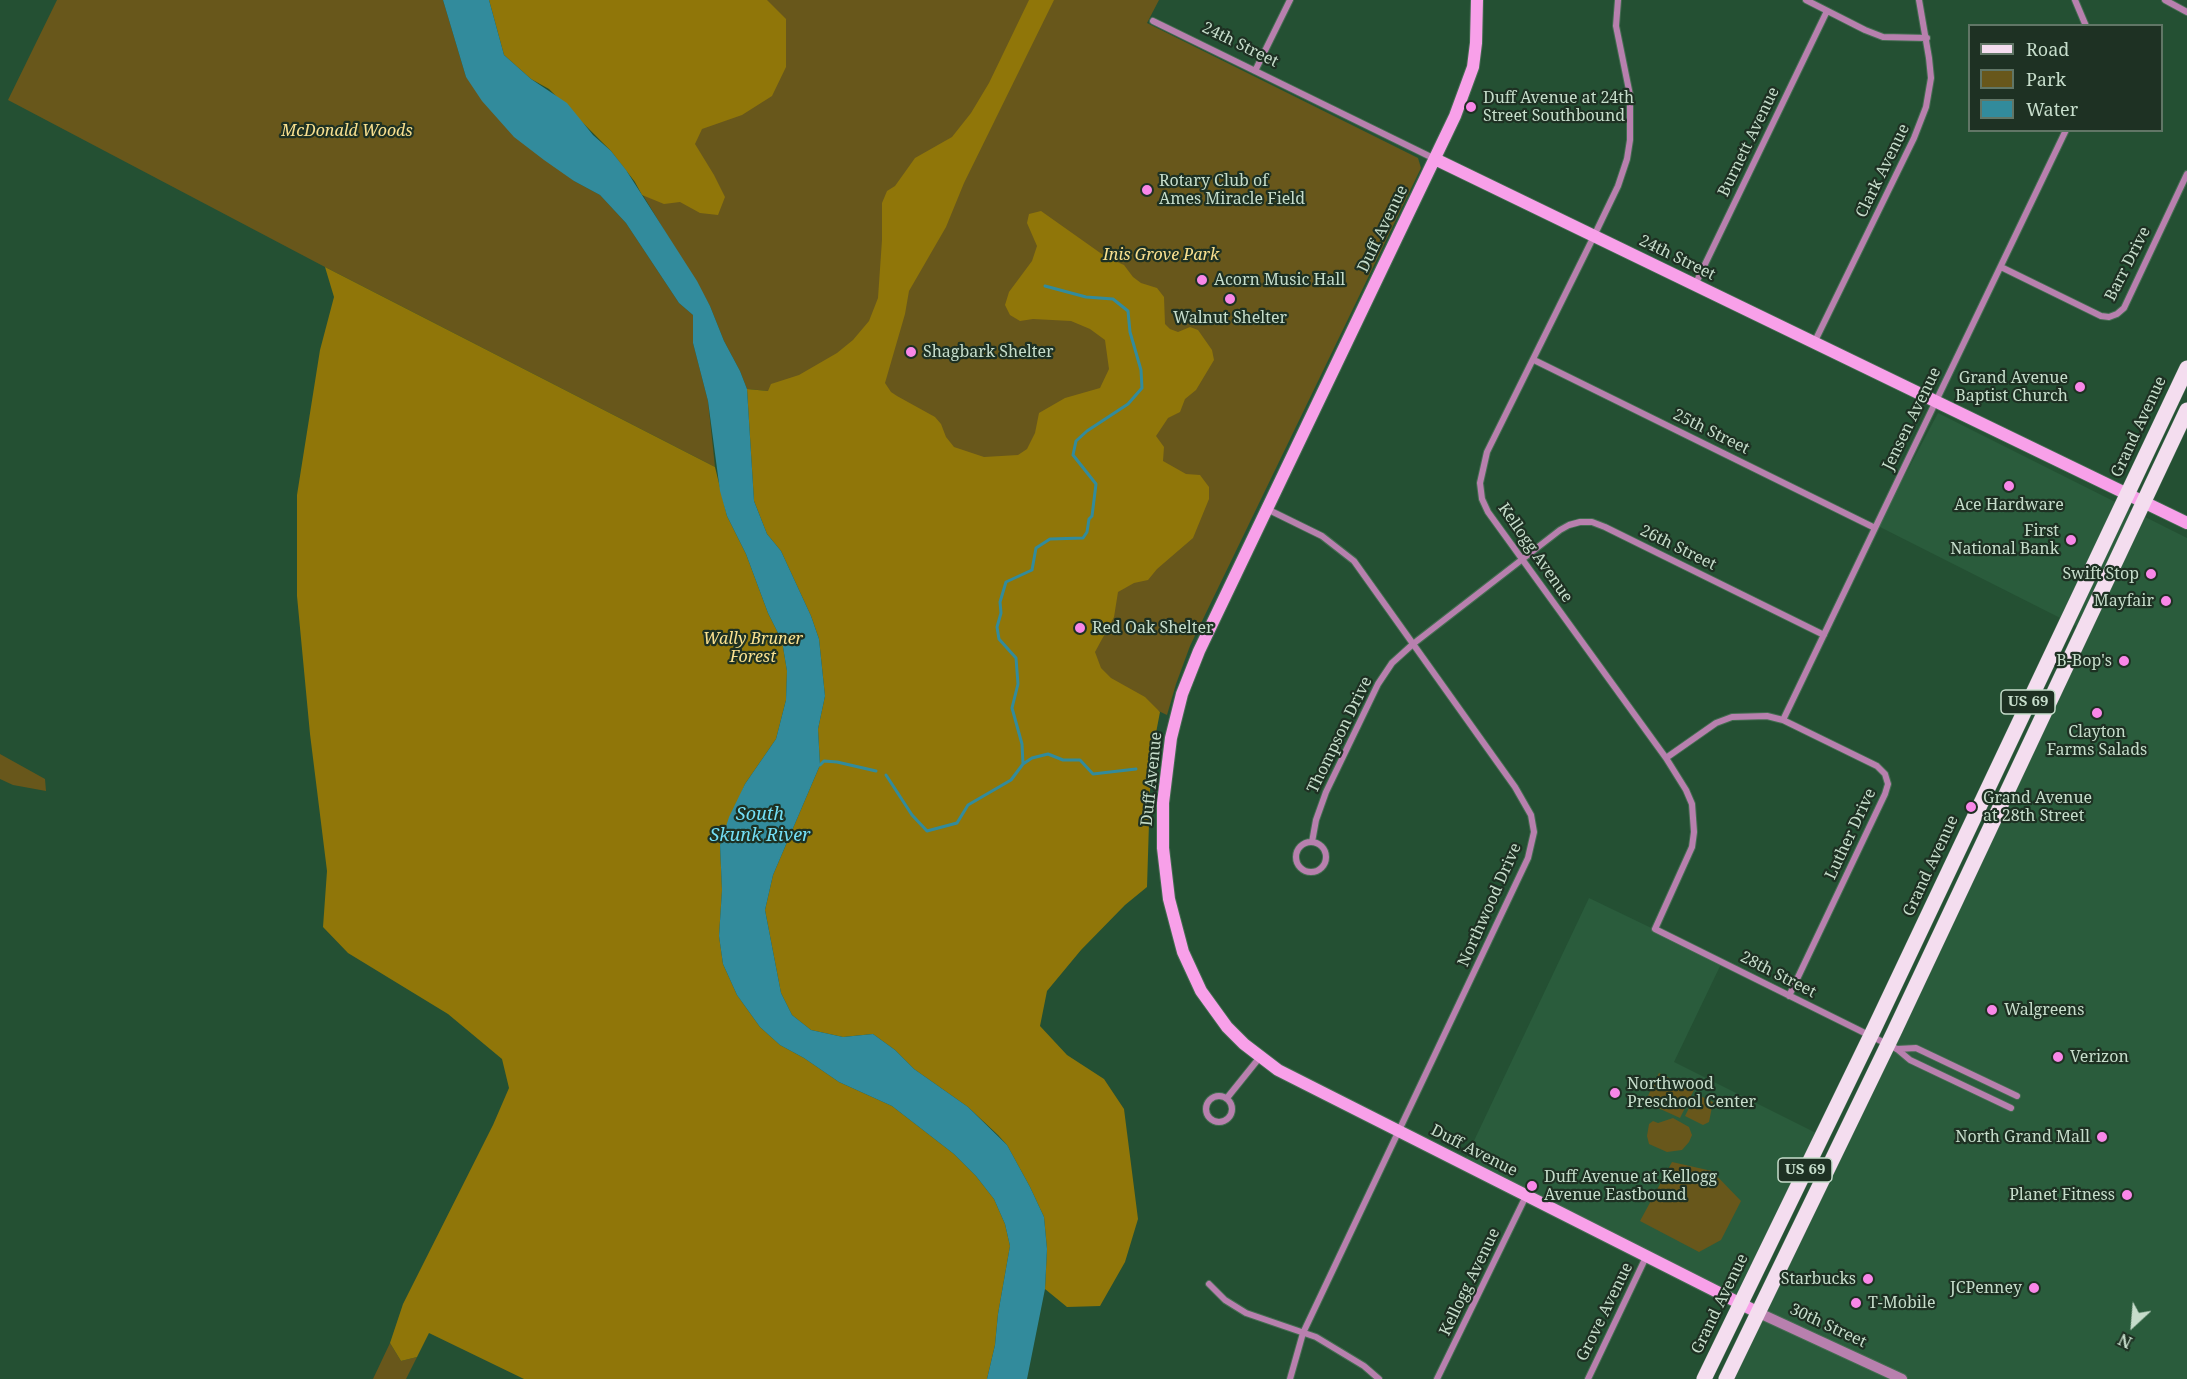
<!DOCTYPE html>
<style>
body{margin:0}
#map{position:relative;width:2187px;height:1379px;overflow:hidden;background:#245033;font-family:"Noto Serif",serif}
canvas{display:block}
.legend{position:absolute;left:1968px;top:24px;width:195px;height:108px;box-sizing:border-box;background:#1e3123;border:2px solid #617666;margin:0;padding:8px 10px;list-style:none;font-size:18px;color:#c6ddcb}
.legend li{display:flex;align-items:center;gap:12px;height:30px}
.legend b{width:30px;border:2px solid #617666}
.north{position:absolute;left:2103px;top:1295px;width:60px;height:60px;-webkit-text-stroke:4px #1e3123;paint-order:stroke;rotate:206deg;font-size:16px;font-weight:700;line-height:24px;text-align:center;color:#c6ddcb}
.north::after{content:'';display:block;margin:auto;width:21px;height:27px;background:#c6ddcb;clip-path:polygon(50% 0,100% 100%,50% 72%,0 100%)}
</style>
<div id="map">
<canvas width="2187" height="1379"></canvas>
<ul class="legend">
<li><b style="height:8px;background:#f4ddef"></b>Road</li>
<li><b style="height:16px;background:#68571b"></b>Park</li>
<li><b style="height:16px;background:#328b9c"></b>Water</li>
</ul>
<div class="north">N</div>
</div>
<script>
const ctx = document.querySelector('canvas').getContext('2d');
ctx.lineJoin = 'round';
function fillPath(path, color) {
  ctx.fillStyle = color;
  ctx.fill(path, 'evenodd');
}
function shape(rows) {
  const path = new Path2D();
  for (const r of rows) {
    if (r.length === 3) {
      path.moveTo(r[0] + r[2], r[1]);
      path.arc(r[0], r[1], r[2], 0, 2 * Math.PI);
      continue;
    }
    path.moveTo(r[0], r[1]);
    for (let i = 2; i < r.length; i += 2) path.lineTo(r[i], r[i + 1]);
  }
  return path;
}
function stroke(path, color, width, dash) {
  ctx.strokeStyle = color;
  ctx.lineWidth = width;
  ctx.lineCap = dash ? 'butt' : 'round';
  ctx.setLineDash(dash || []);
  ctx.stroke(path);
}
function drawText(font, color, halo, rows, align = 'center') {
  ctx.font = font + ' "Noto Serif",serif';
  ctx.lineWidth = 4.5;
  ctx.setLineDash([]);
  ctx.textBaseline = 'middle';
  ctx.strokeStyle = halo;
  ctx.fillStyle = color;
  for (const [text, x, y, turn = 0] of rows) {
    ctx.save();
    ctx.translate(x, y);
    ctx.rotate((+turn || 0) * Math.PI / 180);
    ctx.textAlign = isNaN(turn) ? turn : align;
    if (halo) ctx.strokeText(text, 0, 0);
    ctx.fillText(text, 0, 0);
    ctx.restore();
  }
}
fillPath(shape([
 [1938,413,2187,538,2187,1379,1730,1379,2086,631,1878,526],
 [1589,898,1722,962,1674,1062,1822,1136,1740,1304,1463,1164]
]), '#2a5c3c');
fillPath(shape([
 [57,0,443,0,466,77,574,181,600,195,626,223,679,303,693,315,693,343,708,401,715,467,325,267,8,100],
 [617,0,1159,0,1147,23,1418,158,1421,168,1190,646,1176,684,1167,715,1064,666,768,391,747,389,740,371,724,341,710,306,635,182],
 [0,754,45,779,46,791,13,785,0,779],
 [1659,1073,1694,1090,1680,1118,1645,1102],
 [1696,1094,1713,1102,1709,1122,1703,1125,1685,1116],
 [1673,1118,1689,1127,1692,1135,1689,1142,1682,1150,1667,1152,1649,1144,1647,1136,1649,1124,1653,1121,1658,1123],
 [1672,1162,1712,1171,1741,1201,1721,1240,1699,1252,1640,1221],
 [390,1343,401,1361,417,1357,406,1379,373,1379]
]), '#68571b');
fillPath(shape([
 [489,0,767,0,786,19,786,67,772,96,742,115,702,129,695,144,714,175,725,197,718,215,700,213,680,202,664,204,642,195,635,182,611,151,549,89,531,79,504,55],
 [1029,0,1054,0,964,183,946,227,909,291,905,314,885,383,891,392,897,396,935,417,941,424,946,437,954,447,984,457,1018,455,1027,449,1035,433,1039,413,1065,398,1100,388,1109,369,1105,340,1090,329,1071,321,1033,319,1020,321,1010,315,1005,305,1009,292,1032,261,1037,246,1027,223,1029,214,1041,211,1106,257,1124,265,1133,277,1141,283,1157,288,1164,297,1165,324,1170,329,1178,332,1190,327,1198,330,1212,350,1214,360,1196,390,1185,399,1180,412,1168,418,1156,436,1164,447,1163,461,1186,474,1200,475,1209,487,1209,499,1193,538,1157,569,1148,580,1134,583,1118,592,1114,617,1095,652,1101,668,1111,678,1145,697,1160,712,1151,759,1147,887,1125,905,1081,950,1047,991,1040,1026,1067,1055,1104,1079,1124,1109,1138,1219,1125,1262,1100,1306,1067,1307,1045,1289,1047,1249,1044,1217,1030,1187,1007,1145,998,1135,968,1107,914,1069,895,1050,873,1034,843,1037,811,1030,792,1015,781,993,765,910,773,875,820,765,818,729,825,696,819,639,811,616,781,551,767,534,754,501,747,389,768,391,771,384,799,375,837,353,853,340,869,321,878,298,882,240,882,203,887,191,895,186,915,158,952,137,971,113,989,83],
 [325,267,715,467,727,516,746,554,768,613,782,641,787,671,786,700,776,739,745,784,720,845,722,890,719,936,723,964,737,995,760,1027,780,1045,804,1058,839,1082,892,1106,954,1154,976,1176,994,1199,1005,1224,1010,1246,998,1314,995,1345,987,1379,524,1379,429,1333,417,1357,401,1361,390,1343,403,1304,493,1125,509,1088,502,1059,448,1014,348,953,323,927,327,871,310,734,297,596,297,495,320,350,334,297]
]), '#907609');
fillPath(shape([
 [443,0,489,0,504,55,531,79,567,103,593,135,611,151,626,170,697,281,710,306,724,341,740,371,747,389,754,501,767,534,781,551,811,616,819,639,825,696,818,729,820,765,773,875,765,910,781,993,792,1015,811,1030,843,1037,873,1034,895,1050,914,1069,968,1107,1007,1145,1030,1187,1044,1217,1047,1249,1045,1289,1027,1379,987,1379,995,1345,998,1314,1010,1246,1005,1224,994,1199,976,1176,954,1154,892,1106,839,1082,804,1058,780,1045,760,1027,737,995,723,964,719,936,722,890,720,845,729,817,745,784,776,739,786,700,787,671,782,641,768,613,746,554,727,516,720,491,708,401,693,343,693,315,679,303,626,223,600,195,574,181,544,160,514,137,482,101,466,77]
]), '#328b9c');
stroke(shape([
 [1023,764,1032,758,1048,754,1063,760,1080,760,1093,774,1136,769],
 [818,765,820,765,824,761,837,762,876,771],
 [886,775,912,815,927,831,957,823,968,805,1011,780,1023,764,1022,744,1012,708,1018,684,1016,658,999,639,997,627,1001,613,1000,602,1006,582,1032,570,1036,548,1050,539,1083,538,1087,532,1089,519,1092,516,1096,484,1073,455,1076,441,1087,431,1128,404,1142,388,1141,370,1130,332,1128,311,1113,299,1086,297,1045,286]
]), '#328b9c', 3);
const minor = shape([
 [1618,0,1616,26,1630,95,1630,140,1627,159,1618,186,1594,236,1487,452,1480,483,1482,499,1488,512,1666,758,1686,790,1692,804,1694,832,1692,847,1655,929,1897,1049,1910,1060,2011,1108],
 [1806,0,1865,30,1883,37,1927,38],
 [2075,0,2086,26],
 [2165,0,2187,12],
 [1153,21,1435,159],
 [1255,71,1290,0],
 [2001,267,2101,316,2109,317,2117,314,2124,308,2187,174],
 [1695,285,1827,11],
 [1814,343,1914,138,1926,107,1931,78,1929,58,1919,0],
 [1534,360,1875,528],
 [1267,509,1322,536,1354,561,1515,787,1531,815,1534,832,1528,858,1303,1333,1290,1379],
 [1783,720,2066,130],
 [1666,758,1716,723,1732,717,1767,716,1783,720,1877,766,1885,774,1888,784,1885,794,1789,996],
 [1311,857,15],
 [1312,842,1316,820,1326,792,1378,684,1392,663,1413,644,1560,530,1569,525,1580,522,1592,522,1605,527,1824,635],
 [1897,1049,1916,1048,2017,1096],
 [1219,1109,13],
 [1227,1098,1260,1057],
 [1209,1284,1225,1300,1246,1313,1316,1337,1364,1366,1379,1379],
 [1437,1379,1526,1196],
 [1588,1379,1646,1257]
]);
const tertiary = shape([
 [1757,1312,1902,1379]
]);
const secondary = shape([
 [1477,0,1476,43,1473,67,1455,116,1199,651,1182,694,1171,738,1163,803,1163,848,1169,899,1183,952,1201,991,1227,1027,1244,1044,1278,1070,1757,1312],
 [1435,159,2187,523]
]);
const primary = shape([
 [1704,1379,1874,1029,2187,368],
 [1726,1379,1894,1032,2187,410]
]);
stroke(minor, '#446c51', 8);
stroke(tertiary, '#446c51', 12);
stroke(secondary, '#446c51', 14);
stroke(primary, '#446c51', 16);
stroke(minor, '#b880ae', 6);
stroke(tertiary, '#b880ae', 10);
stroke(secondary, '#f8a0e9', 12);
stroke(primary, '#f4ddef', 15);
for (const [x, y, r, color] of [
 [1471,107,6,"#f987e8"],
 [1147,190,6,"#f987e8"],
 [1202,280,6,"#f987e8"],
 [1230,299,6,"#f987e8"],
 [911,352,6,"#f987e8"],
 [2080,387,6,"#f987e8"],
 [2009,486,6,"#f987e8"],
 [2071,540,6,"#f987e8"],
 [2151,574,6,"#f987e8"],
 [2166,601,6,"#f987e8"],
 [1080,628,6,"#f987e8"],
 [2124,661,6,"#f987e8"],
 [2097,713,6,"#f987e8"],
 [1971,807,6,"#f987e8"],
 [1992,1010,6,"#f987e8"],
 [2058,1057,6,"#f987e8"],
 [1615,1093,6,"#f987e8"],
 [2102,1137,6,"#f987e8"],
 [1532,1186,6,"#f987e8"],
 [2127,1195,6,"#f987e8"],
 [1868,1279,6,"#f987e8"],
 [2034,1288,6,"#f987e8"],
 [1856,1303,6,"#f987e8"]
]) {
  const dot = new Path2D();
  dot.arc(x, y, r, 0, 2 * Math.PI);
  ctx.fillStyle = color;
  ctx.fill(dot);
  stroke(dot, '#1e3123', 2);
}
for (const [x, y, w] of [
 [2028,702,54],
 [1805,1170,54]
]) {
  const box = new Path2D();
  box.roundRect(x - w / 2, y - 12, w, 24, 4.5);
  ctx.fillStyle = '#1e3123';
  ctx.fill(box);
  stroke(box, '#c6ddcb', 1.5);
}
drawText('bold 15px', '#c6ddcb', null, [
 ["US 69",2028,702],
 ["US 69",1805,1170]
]);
drawText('16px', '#c6ddcb', '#1e3123', [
 ["24th Street",1240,45,26],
 ["Burnett Avenue",1749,142,-64],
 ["Clark Avenue",1883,171,-64],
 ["Duff Avenue",1383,229,-64],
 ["24th Street",1677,258,26],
 ["Barr Drive",2128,264,-63],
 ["Jensen Avenue",1912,419,-64],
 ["Grand Avenue",2139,427,-65],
 ["25th Street",1711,432,26],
 ["26th Street",1678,548,26],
 ["Kellogg Avenue",1535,553,55],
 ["Thompson Drive",1340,735,-64],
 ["Duff Avenue",1152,779,-84],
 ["Luther Drive",1851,834,-65],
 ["Grand Avenue",1931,866,-65],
 ["Northwood Drive",1490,905,-66],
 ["28th Street",1778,975,27],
 ["Duff Avenue",1474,1151,27],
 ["Kellogg Avenue",1470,1282,-64],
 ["Grand Avenue",1720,1304,-64],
 ["Grove Avenue",1605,1312,-64],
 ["30th Street",1828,1326,25]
]);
drawText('16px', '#c6ddcb', '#1e3123', [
 ["Duff Avenue at 24th",1483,98],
 ["Street Southbound",1483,116],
 ["Rotary Club of",1159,181],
 ["Ames Miracle Field",1159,199],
 ["Acorn Music Hall",1214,280],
 ["Walnut Shelter",1230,318,"center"],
 ["Shagbark Shelter",923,352],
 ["Grand Avenue",2068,378,"right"],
 ["Baptist Church",2068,396,"right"],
 ["Ace Hardware",2009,505,"center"],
 ["First",2059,531,"right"],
 ["National Bank",2059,549,"right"],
 ["Swift Stop",2139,574,"right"],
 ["Mayfair",2154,601,"right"],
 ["Red Oak Shelter",1092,628],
 ["B-Bop's",2112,661,"right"],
 ["Clayton",2097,732,"center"],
 ["Farms Salads",2097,750,"center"],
 ["Grand Avenue",1983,798],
 ["at 28th Street",1983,816],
 ["Walgreens",2004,1010],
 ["Verizon",2070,1057],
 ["Northwood",1627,1084],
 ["Preschool Center",1627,1102],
 ["North Grand Mall",2090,1137,"right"],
 ["Duff Avenue at Kellogg",1544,1177],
 ["Avenue Eastbound",1544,1195],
 ["Planet Fitness",2115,1195,"right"],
 ["Starbucks",1856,1279,"right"],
 ["JCPenney",2022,1288,"right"],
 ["T-Mobile",1868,1303]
], 'left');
drawText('italic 16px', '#fae190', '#1e3123', [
 ["McDonald Woods",347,131],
 ["Inis Grove Park",1161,255],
 ["Wally Bruner",753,639],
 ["Forest",753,657]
]);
drawText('italic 18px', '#73dff6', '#1e3123', [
 ["South",760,815],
 ["Skunk River",760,836]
]);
</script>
